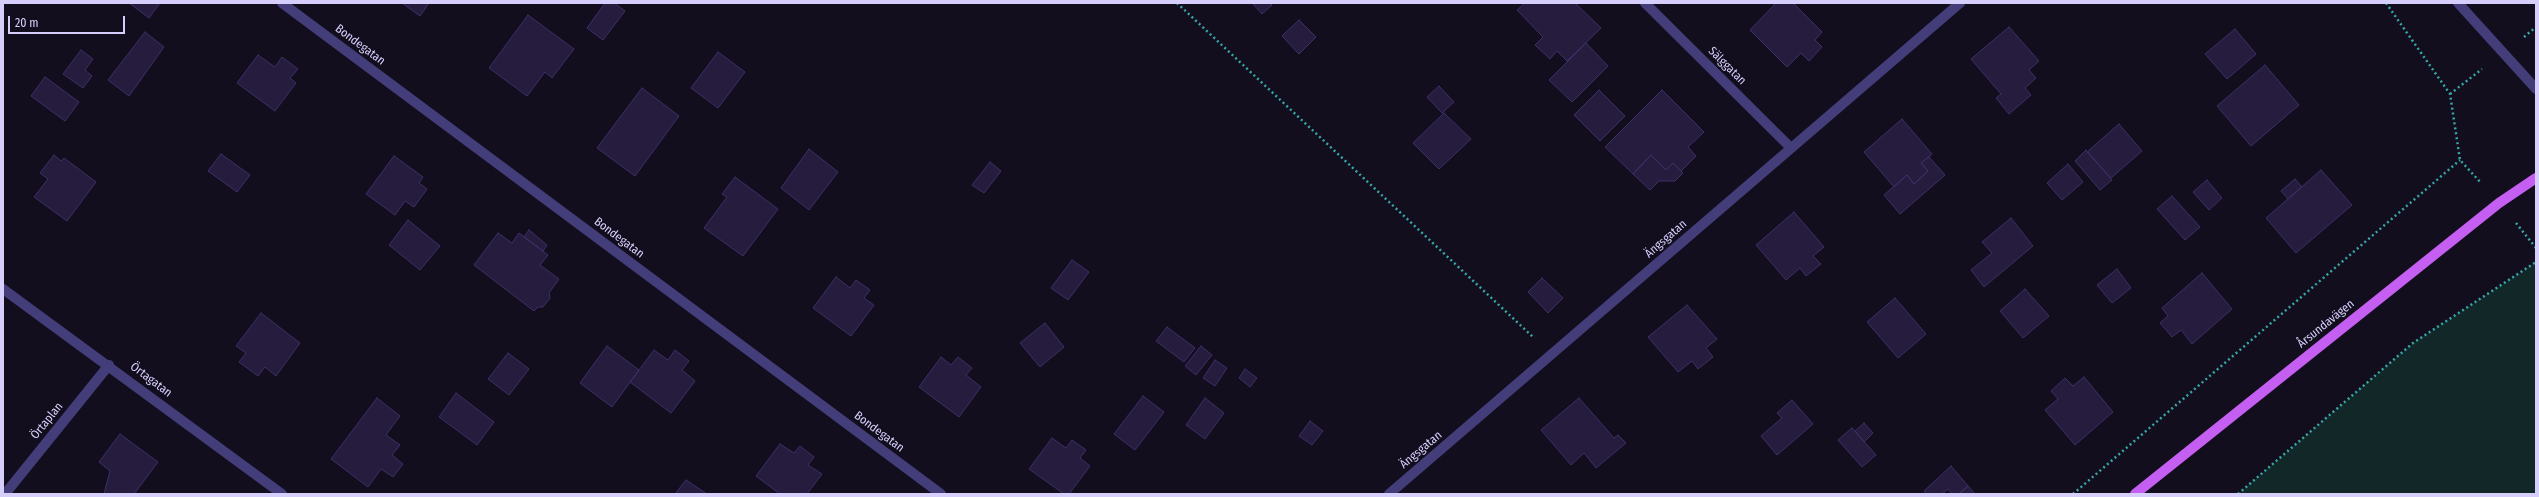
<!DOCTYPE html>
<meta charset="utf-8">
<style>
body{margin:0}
#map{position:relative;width:2539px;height:497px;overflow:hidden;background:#120e1e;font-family:"Fira Sans Condensed",sans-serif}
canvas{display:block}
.frame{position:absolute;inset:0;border:4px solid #d7cffb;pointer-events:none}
.scale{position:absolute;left:8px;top:16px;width:117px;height:18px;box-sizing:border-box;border:2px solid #d7cffb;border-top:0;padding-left:5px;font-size:12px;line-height:14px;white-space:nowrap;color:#d7cffb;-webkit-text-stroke:3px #120e1e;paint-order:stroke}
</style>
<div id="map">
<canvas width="2539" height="497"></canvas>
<div class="frame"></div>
<div class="scale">20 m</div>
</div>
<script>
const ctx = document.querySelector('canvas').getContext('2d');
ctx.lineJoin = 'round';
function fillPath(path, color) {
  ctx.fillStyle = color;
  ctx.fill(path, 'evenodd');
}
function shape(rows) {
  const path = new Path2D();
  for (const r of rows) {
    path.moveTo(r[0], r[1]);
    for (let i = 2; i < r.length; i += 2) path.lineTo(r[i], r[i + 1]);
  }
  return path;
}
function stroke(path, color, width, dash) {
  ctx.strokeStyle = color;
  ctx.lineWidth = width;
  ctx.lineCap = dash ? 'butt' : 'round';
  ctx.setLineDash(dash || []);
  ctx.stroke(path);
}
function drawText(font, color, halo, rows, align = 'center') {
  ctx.font = font + ' "Fira Sans Condensed",sans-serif';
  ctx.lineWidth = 3.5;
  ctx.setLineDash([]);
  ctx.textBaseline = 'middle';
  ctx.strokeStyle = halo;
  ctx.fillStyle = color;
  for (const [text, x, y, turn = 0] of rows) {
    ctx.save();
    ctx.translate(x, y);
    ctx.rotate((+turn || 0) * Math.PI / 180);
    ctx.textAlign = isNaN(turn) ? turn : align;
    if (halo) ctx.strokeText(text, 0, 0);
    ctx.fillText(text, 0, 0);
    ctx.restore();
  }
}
fillPath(shape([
 [2536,262,2536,494,2238,494,2413,343]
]), '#122728');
const building = shape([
 [129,3,160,3,149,18,129,3],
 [402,3,429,3,420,16,402,3],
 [605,3,614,3,625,11,603,40,587,28,605,3],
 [1252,3,1270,3,1272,5,1262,14,1252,3],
 [1525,3,1575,3,1601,28,1567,61,1557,51,1550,59,1535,45,1543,37,1517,10,1525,3],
 [1776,3,1793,3,1822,32,1815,40,1822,47,1809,61,1801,53,1787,67,1750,30,1776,3],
 [528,15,574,49,552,78,545,72,527,96,489,68,528,15],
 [1299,20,1316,37,1299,54,1282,36,1299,20],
 [2009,27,2039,61,2029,70,2036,78,2025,88,2031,95,2009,114,1996,98,2001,94,1971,59,2009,27],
 [2235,29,2256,54,2227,79,2205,54,2235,29],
 [145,32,164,47,129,96,108,80,145,32],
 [1586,43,1608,66,1572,102,1549,80,1586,43],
 [81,50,93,59,85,70,92,76,83,88,63,74,81,50],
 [718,52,745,72,718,108,691,88,718,52],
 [258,55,275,67,282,57,298,69,290,78,296,83,275,111,237,83,258,55],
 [2265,65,2299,105,2251,146,2217,106,2265,65],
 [45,77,79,102,65,121,31,96,45,77],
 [1439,86,1454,102,1442,113,1427,97,1439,86],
 [642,88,679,116,635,176,597,148,642,88],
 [1599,90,1625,116,1600,141,1574,115,1599,90],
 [1662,90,1704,132,1688,147,1696,156,1681,171,1673,163,1666,170,1651,155,1633,174,1605,147,1662,90],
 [1444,113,1471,139,1439,169,1413,143,1444,113],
 [1902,119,1932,154,1921,163,1928,171,1914,184,1907,175,1894,187,1864,152,1902,119],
 [2119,124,2142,151,2111,178,2087,152,2119,124],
 [809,149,838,172,809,210,781,188,809,149],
 [2086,150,2112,180,2100,190,2075,161,2086,150],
 [221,154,250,175,237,192,208,171,221,154],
 [54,155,61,161,64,158,96,182,67,221,34,197,48,179,40,173,54,155],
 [1651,155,1666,170,1673,163,1683,173,1675,181,1659,181,1650,190,1633,174,1651,155],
 [394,156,423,177,419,183,427,189,414,207,405,201,395,215,366,194,394,156],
 [1929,157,1945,175,1900,214,1884,195,1907,175,1914,184,1928,171,1921,163,1929,157],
 [990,162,1001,171,984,193,972,185,990,162],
 [2068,164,2083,182,2062,200,2047,183,2068,164],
 [2321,170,2352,205,2296,253,2266,218,2321,170],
 [735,177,778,209,743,256,704,228,727,197,722,194,735,177],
 [2295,179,2302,187,2288,199,2281,191,2295,179],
 [2207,180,2222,198,2209,210,2193,192,2207,180],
 [2172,196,2200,227,2185,240,2157,209,2172,196],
 [1794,212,1824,247,1813,256,1821,264,1806,276,1800,268,1786,280,1756,245,1794,212],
 [2011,218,2033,246,1984,287,1971,270,1992,253,1982,242,2011,218],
 [408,220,440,246,420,270,389,245,408,220],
 [529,230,547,245,543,251,524,237,529,230],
 [498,233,512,243,519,233,548,255,540,265,559,279,549,293,550,298,543,307,538,307,534,311,474,265,498,233],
 [1072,260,1089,272,1068,300,1051,288,1072,260],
 [2117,269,2131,288,2112,303,2097,285,2117,269],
 [2202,273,2232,309,2192,344,2181,330,2172,337,2160,323,2168,316,2162,308,2202,273],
 [836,277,850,288,856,280,870,290,864,298,874,305,851,336,813,308,836,277],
 [1542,278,1563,298,1548,313,1528,292,1542,278],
 [2025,289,2049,316,2023,338,2000,311,2025,289],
 [1895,298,1926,334,1898,358,1867,322,1895,298],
 [1687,305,1717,339,1706,348,1713,357,1698,369,1692,361,1678,372,1648,337,1687,305],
 [261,313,300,343,276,376,265,367,258,376,239,362,246,353,236,346,261,313],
 [1045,323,1064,347,1040,367,1020,343,1045,323],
 [1167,327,1195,348,1184,362,1156,341,1167,327],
 [607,346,639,370,612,407,580,383,607,346],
 [1201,346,1212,355,1196,375,1185,366,1201,346],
 [654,350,668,360,675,350,689,361,682,370,695,381,671,413,630,382,654,350],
 [508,353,529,369,509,395,488,379,508,353],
 [941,357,951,365,958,357,972,368,966,375,981,387,959,417,919,387,941,357],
 [1215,360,1227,368,1215,386,1203,378,1215,360],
 [1245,369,1257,378,1250,387,1239,378,1245,369],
 [2084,377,2113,412,2075,445,2045,410,2058,399,2051,391,2065,378,2073,386,2084,377],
 [456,393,494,422,477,445,439,417,456,393],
 [1143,396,1164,412,1135,450,1114,434,1143,396],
 [377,398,400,416,386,435,400,445,392,455,403,464,393,477,381,469,368,487,331,459,377,398],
 [1205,398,1224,413,1205,439,1186,425,1205,398],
 [1579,398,1614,438,1618,435,1626,443,1596,468,1584,453,1571,465,1541,430,1579,398],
 [1792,400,1813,424,1777,455,1761,436,1782,418,1777,413,1792,400],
 [1310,421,1323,431,1312,445,1299,436,1310,421],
 [1864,423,1873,433,1864,442,1855,431,1864,423],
 [1852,428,1876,455,1862,467,1838,440,1852,428],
 [120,434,158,462,134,494,104,494,110,471,99,462,120,434],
 [1052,438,1066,448,1072,440,1086,450,1080,458,1090,466,1069,494,1064,494,1029,469,1052,438],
 [780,444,794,453,800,446,814,457,808,465,822,474,807,494,780,494,756,476,780,444],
 [1951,466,1968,486,1959,494,1952,494,1948,489,1942,494,1927,494,1924,491,1951,466],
 [686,480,707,494,675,494,686,480],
 [1968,486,1975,494,1959,494,1968,486]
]);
fillPath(building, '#251c3e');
stroke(building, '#3e3068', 1);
stroke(shape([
 [1177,3,1533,337],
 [2386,3,2450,94,2460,160,2481,183],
 [2524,37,2536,27],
 [2450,94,2482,69],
 [2516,223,2536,248],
 [2073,494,2460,160],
 [2238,494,2413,343,2536,262]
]), '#37a7a7', 2.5, [2, 3]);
stroke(shape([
 [282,3,941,494],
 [1645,3,1791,148],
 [2458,3,2536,89],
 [3,289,282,494],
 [5,494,109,365],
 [1389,494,1960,3]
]), '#433d7a', 10);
stroke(shape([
 [2135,494,2499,203,2536,178]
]), '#c45ff2', 10);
drawText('12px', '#d7cffb', '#120e1e', [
 ["Bondegatan",360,45,37],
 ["Sälggatan",1727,66,45],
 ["Bondegatan",619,238,37],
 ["Ängsgatan",1666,239,-41],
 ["Årsundavägen",2326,324,-39],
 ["Örtagatan",151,380,37],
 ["Örtaplan",47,421,-51],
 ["Bondegatan",879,432,37],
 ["Ängsgatan",1421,450,-40]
]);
</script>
